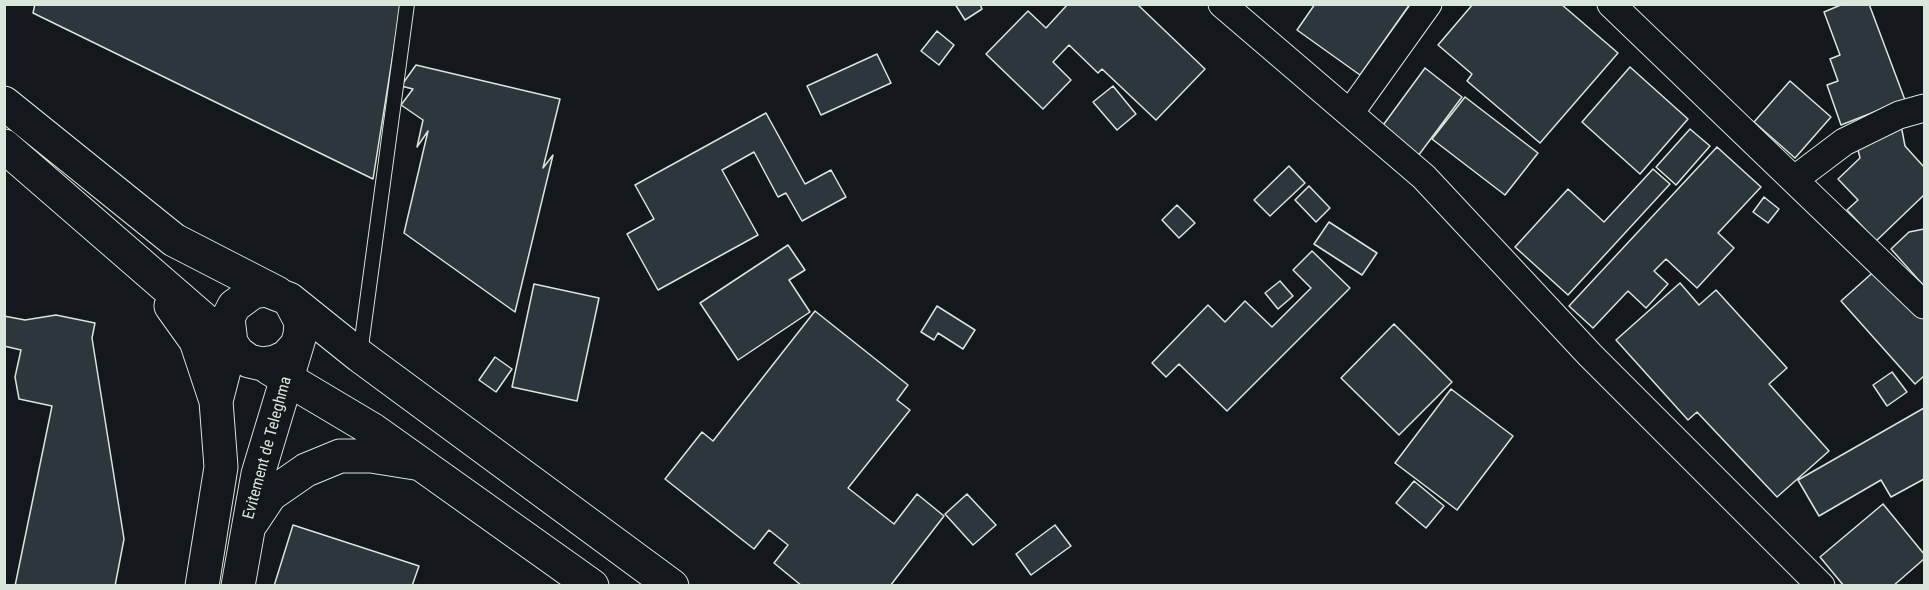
<!DOCTYPE html>
<style>
body{margin:0}
#map{position:relative;width:1929px;height:590px;overflow:hidden;background:#14181c;font-family:"Roboto Condensed",sans-serif}
canvas{display:block}
.frame{position:absolute;inset:0;border:6px solid #d8e6dc;pointer-events:none}
</style>
<div id="map">
<canvas width="1929" height="590"></canvas>
<div class="frame"></div>
</div>
<script>
const ctx = document.querySelector('canvas').getContext('2d');
ctx.lineJoin = 'round';
function fillPath(path, color) {
  ctx.fillStyle = color;
  ctx.fill(path, 'evenodd');
}
function shape(rows) {
  const path = new Path2D();
  for (const r of rows) {
    path.moveTo(r[0], r[1]);
    for (let i = 2; i < r.length; i += 2) path.lineTo(r[i], r[i + 1]);
  }
  return path;
}
function stroke(path, color, width, dash) {
  ctx.strokeStyle = color;
  ctx.lineWidth = width;
  ctx.lineCap = dash ? 'butt' : 'round';
  ctx.setLineDash(dash || []);
  ctx.stroke(path);
}
function drawText(font, color, halo, rows, align = 'center') {
  ctx.font = font + ' "Roboto Condensed",sans-serif';
  ctx.lineWidth = 4.5;
  ctx.setLineDash([]);
  ctx.textBaseline = 'middle';
  ctx.strokeStyle = halo;
  ctx.fillStyle = color;
  for (const [text, x, y, turn = 0] of rows) {
    ctx.save();
    ctx.translate(x, y);
    ctx.rotate((+turn || 0) * Math.PI / 180);
    ctx.textAlign = isNaN(turn) ? turn : align;
    if (halo) ctx.strokeText(text, 0, 0);
    ctx.fillText(text, 0, 0);
    ctx.restore();
  }
}
const building = shape([
 [35,4,401,4,373,179,33,13,35,4],
 [955,4,980,4,982,9,965,20,955,4],
 [1068,4,1137,4,1205,69,1156,120,1102,69,1098,73,1069,45,1053,62,1071,80,1043,109,986,54,1028,11,1046,28,1068,4],
 [1315,4,1410,4,1360,75,1297,30,1315,4],
 [1473,4,1561,4,1618,53,1540,143,1467,81,1472,74,1438,45,1473,4],
 [1843,4,1869,4,1905,100,1841,125,1827,85,1838,81,1830,59,1840,55,1824,12,1843,4],
 [937,31,954,45,939,65,921,51,937,31],
 [877,54,891,83,821,115,807,86,877,54],
 [416,65,560,99,543,168,553,155,515,312,404,233,428,131,417,147,423,120,401,105,413,89,401,86,416,65],
 [1630,67,1688,119,1640,174,1582,122,1630,67],
 [1425,68,1462,97,1418,156,1381,128,1425,68],
 [1790,81,1831,117,1795,158,1754,122,1790,81],
 [1113,86,1136,114,1117,130,1093,102,1113,86],
 [1465,97,1538,153,1505,195,1432,139,1465,97],
 [766,113,805,184,831,170,846,197,802,221,786,193,778,197,754,152,722,170,758,235,658,290,627,234,654,219,635,185,766,113],
 [1901,125,1905,146,1924,167,1924,195,1876,241,1847,210,1858,200,1838,179,1860,158,1858,150,1901,125],
 [1690,129,1710,146,1676,185,1656,167,1690,129],
 [1717,147,1761,187,1718,233,1734,248,1697,288,1666,259,1654,271,1668,284,1646,308,1628,291,1593,328,1569,306,1717,147],
 [1289,166,1305,183,1270,216,1254,200,1289,166],
 [1653,169,1670,184,1568,295,1515,247,1568,189,1604,222,1653,169],
 [1309,186,1330,208,1316,222,1295,200,1309,186],
 [1764,197,1779,209,1768,223,1753,212,1764,197],
 [1177,205,1195,223,1179,238,1162,220,1177,205],
 [1329,222,1377,253,1362,275,1314,244,1329,222],
 [1924,229,1924,286,1891,249,1909,232,1924,229],
 [788,245,805,270,789,280,810,312,738,360,700,303,788,245],
 [1312,251,1350,288,1227,411,1179,364,1166,377,1152,363,1208,305,1225,322,1245,301,1272,327,1311,288,1293,270,1312,251],
 [1879,267,1924,318,1924,376,1915,384,1841,301,1879,267],
 [1280,281,1293,296,1278,309,1265,293,1280,281],
 [1680,283,1699,305,1716,290,1787,368,1769,384,1829,451,1777,497,1697,412,1688,420,1616,340,1680,283],
 [534,284,599,298,577,401,512,387,534,284],
 [937,306,975,330,963,349,938,333,934,340,921,332,937,306],
 [815,311,908,385,897,400,910,410,848,488,894,524,917,494,944,516,890,586,802,586,774,563,788,545,769,530,754,549,665,479,702,432,713,441,815,311],
 [56,315,95,323,92,338,124,539,115,586,15,586,52,406,19,399,15,377,21,350,4,346,4,316,25,320,56,315],
 [1394,324,1452,382,1399,435,1341,378,1394,324],
 [495,357,512,369,496,392,479,380,495,357],
 [1892,372,1907,392,1887,406,1873,385,1892,372],
 [1451,389,1513,436,1457,510,1395,463,1451,389],
 [1924,408,1924,479,1891,497,1881,480,1819,516,1798,480,1924,408],
 [1414,481,1444,506,1426,528,1396,503,1414,481],
 [967,494,996,525,973,545,945,514,967,494],
 [1883,504,1924,554,1924,559,1893,586,1844,586,1820,557,1883,504],
 [293,525,419,566,412,586,274,586,293,525],
 [1055,525,1071,546,1031,575,1016,554,1055,525]
]);
fillPath(building, '#2c363c');
stroke(building, '#d8e6dc', 1.5);
const service = shape([
 [360,354,407,4]
]);
const minor = shape([
 [1222,4,1424,177,1590,355,1821,586],
 [1611,4,1924,305],
 [1350,113,1428,4],
 [1795,179,1844,142,1899,115,1924,108]
]);
const primary = shape([
 [4,103,174,240,277,293],
 [4,146,231,343,216,401],
 [289,299,360,356,672,586],
 [171,306,196,341,216,401,221,467,202,586],
 [269,368,373,430,592,586],
 [252,522,270,495,306,470,340,456,371,456,415,463],
 [238,586,258,474,300,335,301,322,289,299,266,290,253,292,234,306,228,318,231,343,238,353,249,361,262,364,275,362,286,357,296,346]
]);
stroke(service, '#d8e6dc', 16);
stroke(minor, '#d8e6dc', 29);
stroke(primary, '#d8e6dc', 35);
stroke(service, '#14181c', 14);
stroke(minor, '#14181c', 27);
stroke(primary, '#14181c', 33);
drawText('16px', '#d8e6dc', '#14181c', [
 ["Evitement de Teleghma",268,448,-75]
]);
</script>
